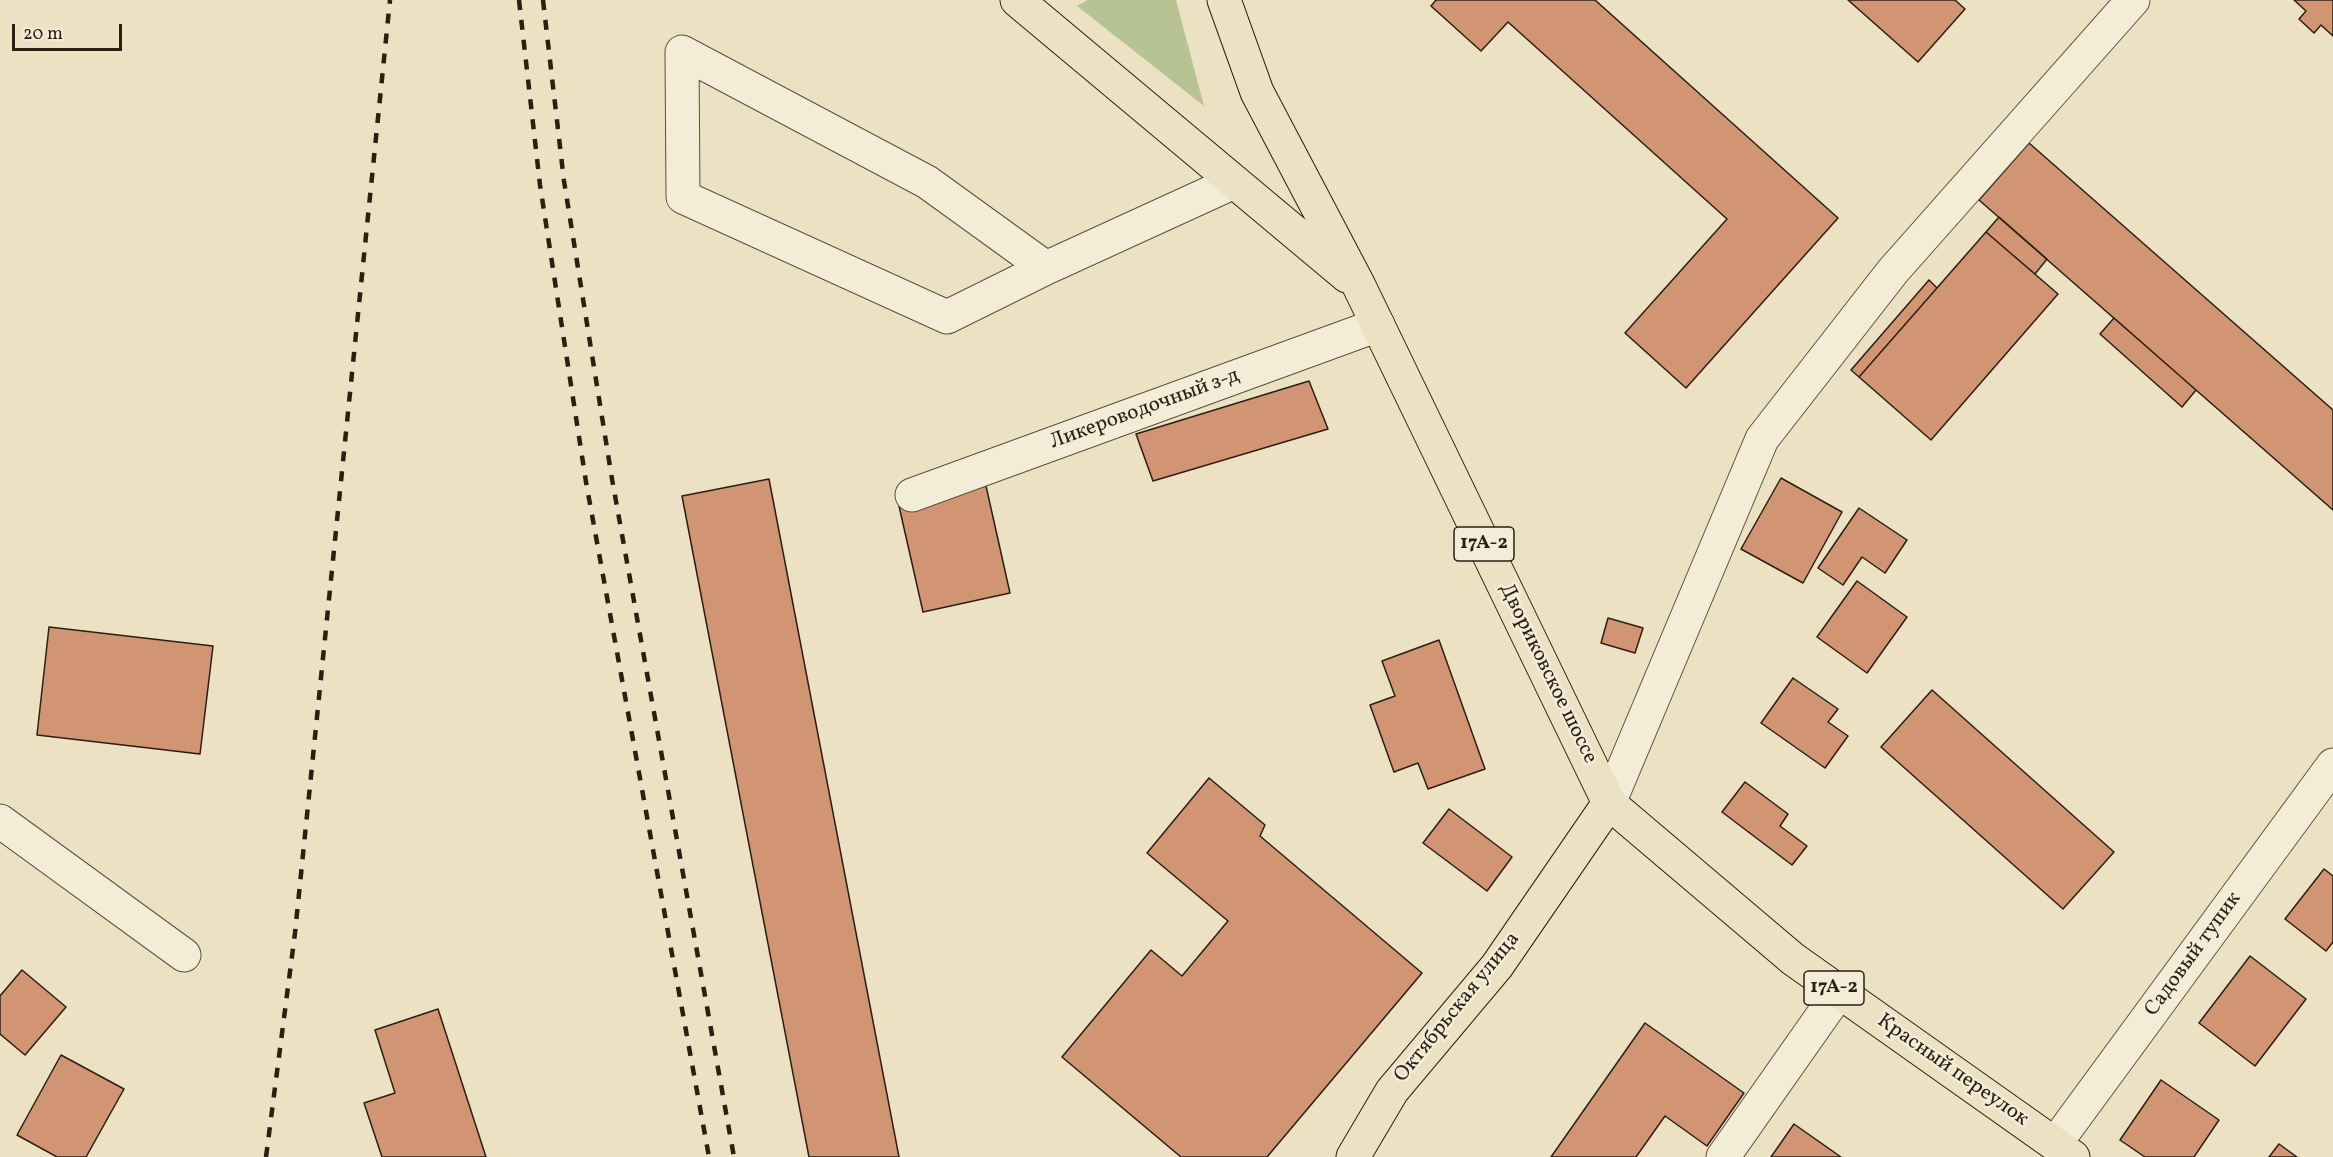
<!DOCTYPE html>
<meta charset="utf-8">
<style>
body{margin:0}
#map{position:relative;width:2333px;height:1157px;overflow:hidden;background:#ece1c2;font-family:Vollkorn,serif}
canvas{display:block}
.scale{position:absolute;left:12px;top:24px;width:110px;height:27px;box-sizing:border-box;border:3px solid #2b1e15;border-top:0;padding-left:8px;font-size:18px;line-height:21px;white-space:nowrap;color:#2b1e15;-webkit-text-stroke:4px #f3ecd7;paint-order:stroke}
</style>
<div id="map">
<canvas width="2333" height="1157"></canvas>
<div class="scale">20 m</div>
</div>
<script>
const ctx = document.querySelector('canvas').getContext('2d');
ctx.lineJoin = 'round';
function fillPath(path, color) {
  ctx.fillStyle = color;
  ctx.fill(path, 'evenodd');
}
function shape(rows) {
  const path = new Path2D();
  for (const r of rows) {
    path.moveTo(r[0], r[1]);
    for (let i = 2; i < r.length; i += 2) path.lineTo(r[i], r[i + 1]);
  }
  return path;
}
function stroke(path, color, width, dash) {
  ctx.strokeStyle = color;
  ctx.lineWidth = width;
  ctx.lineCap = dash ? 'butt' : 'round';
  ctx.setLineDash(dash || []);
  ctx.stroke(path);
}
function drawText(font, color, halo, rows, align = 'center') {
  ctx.font = font + ' Vollkorn,serif';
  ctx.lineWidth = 5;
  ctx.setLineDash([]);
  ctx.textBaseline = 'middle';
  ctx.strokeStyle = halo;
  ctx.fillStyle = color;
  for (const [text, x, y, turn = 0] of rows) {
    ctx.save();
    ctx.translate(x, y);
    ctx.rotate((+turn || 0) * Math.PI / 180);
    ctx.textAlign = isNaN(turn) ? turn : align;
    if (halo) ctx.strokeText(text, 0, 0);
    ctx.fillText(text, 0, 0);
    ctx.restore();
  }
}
fillPath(shape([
 [1088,0,1176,0,1204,106,1077,6]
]), '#b8c393');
const building = shape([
 [1436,0,1595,0,1838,218,1686,388,1625,333,1727,219,1508,22,1481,51,1431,6,1436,0],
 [1848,0,1955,0,1965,9,1918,62,1848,0],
 [2294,0,2333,0,2333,36,2321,25,2314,33,2299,19,2306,11,2294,0],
 [2029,143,2333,410,2333,510,1979,200,2029,143],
 [1999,217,2047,259,2035,274,1986,232,1999,217],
 [1986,232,2058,294,1931,440,1859,377,1986,232],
 [1929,280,1937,288,1859,377,1851,370,1929,280],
 [2114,318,2196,390,2182,407,2100,334,2114,318],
 [1309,381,1328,429,1153,481,1136,434,1309,381],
 [1781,478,1842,512,1803,583,1741,549,1781,478],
 [769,479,899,1157,809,1157,682,496,769,479],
 [986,486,1010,593,923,612,899,506,986,486],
 [1859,508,1907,540,1885,573,1862,557,1843,585,1818,568,1859,508],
 [1857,581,1907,617,1867,673,1817,637,1857,581],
 [1608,618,1643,628,1635,653,1601,643,1608,618],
 [49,627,213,646,200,754,37,735,49,627],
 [1439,640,1485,769,1428,789,1418,763,1394,772,1370,705,1395,696,1382,661,1439,640],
 [1793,678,1838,709,1828,722,1848,736,1825,768,1761,723,1793,678],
 [1932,690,2114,852,2063,909,1881,747,1932,690],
 [1209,778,1265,825,1260,836,1422,973,1267,1157,1181,1157,1062,1057,1151,950,1182,976,1228,921,1147,853,1209,778],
 [1745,782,1788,814,1780,826,1807,846,1792,865,1722,812,1745,782],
 [1449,809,1512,857,1487,891,1423,843,1449,809],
 [2324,869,2333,876,2333,942,2326,951,2285,919,2324,869],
 [2250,956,2306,999,2255,1066,2199,1023,2250,956],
 [22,970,66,1007,25,1055,0,1034,0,996,22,970],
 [438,1009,486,1157,382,1157,364,1103,395,1093,375,1030,438,1009],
 [1645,1023,1744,1093,1707,1146,1665,1116,1636,1157,1551,1157,1645,1023],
 [61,1055,124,1089,86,1157,57,1157,17,1135,61,1055],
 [2161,1080,2219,1120,2194,1157,2145,1157,2120,1140,2161,1080],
 [1794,1124,1841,1157,1771,1157,1794,1124],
 [2279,1144,2297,1157,2269,1157,2279,1144]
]);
fillPath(building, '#d29573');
stroke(building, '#2b1e15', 1.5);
const minor = shape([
 [1046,268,947,317,683,197,682,52,927,182,1046,268,1234,182],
 [912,495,1378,325],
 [1609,803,1762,439,1893,271,2133,0],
 [0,821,184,955],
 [2055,1144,2333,765],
 [1723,1157,1839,992]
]);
const major = shape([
 [1017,0,1347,276],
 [1224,0,1257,92,1359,286,1609,803,1793,959,2073,1157],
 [1353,1157,1392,1091,1497,966,1609,803]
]);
stroke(minor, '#5b4f40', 35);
stroke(major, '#2b1e15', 35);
stroke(minor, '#f3ecd7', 33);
stroke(major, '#ece1c2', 33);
stroke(shape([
 [519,0,540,185,586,482,709,1157],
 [543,0,564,181,612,479,734,1157],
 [266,1157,295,933,390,0]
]), '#2b1e15', 4.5, [10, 10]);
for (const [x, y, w] of [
 [1484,544,60],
 [1834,988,60]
]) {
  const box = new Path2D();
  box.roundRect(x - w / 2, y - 17, w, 34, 4.5);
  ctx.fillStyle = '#f3ecd7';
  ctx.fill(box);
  stroke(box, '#2b1e15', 1.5);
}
drawText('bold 20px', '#2b1e15', null, [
 ["17А-2",1484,544],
 ["17А-2",1834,988]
]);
drawText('21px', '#2b1e15', '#f3ecd7', [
 ["Ликероводочный з-д",1145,410,-20],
 ["Двориковское шоссе",1547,674,64],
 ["Садовый тупик",2194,955,-54],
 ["Октябрьская улица",1458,1008,-51],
 ["Красный переулок",1952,1071,35]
]);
</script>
